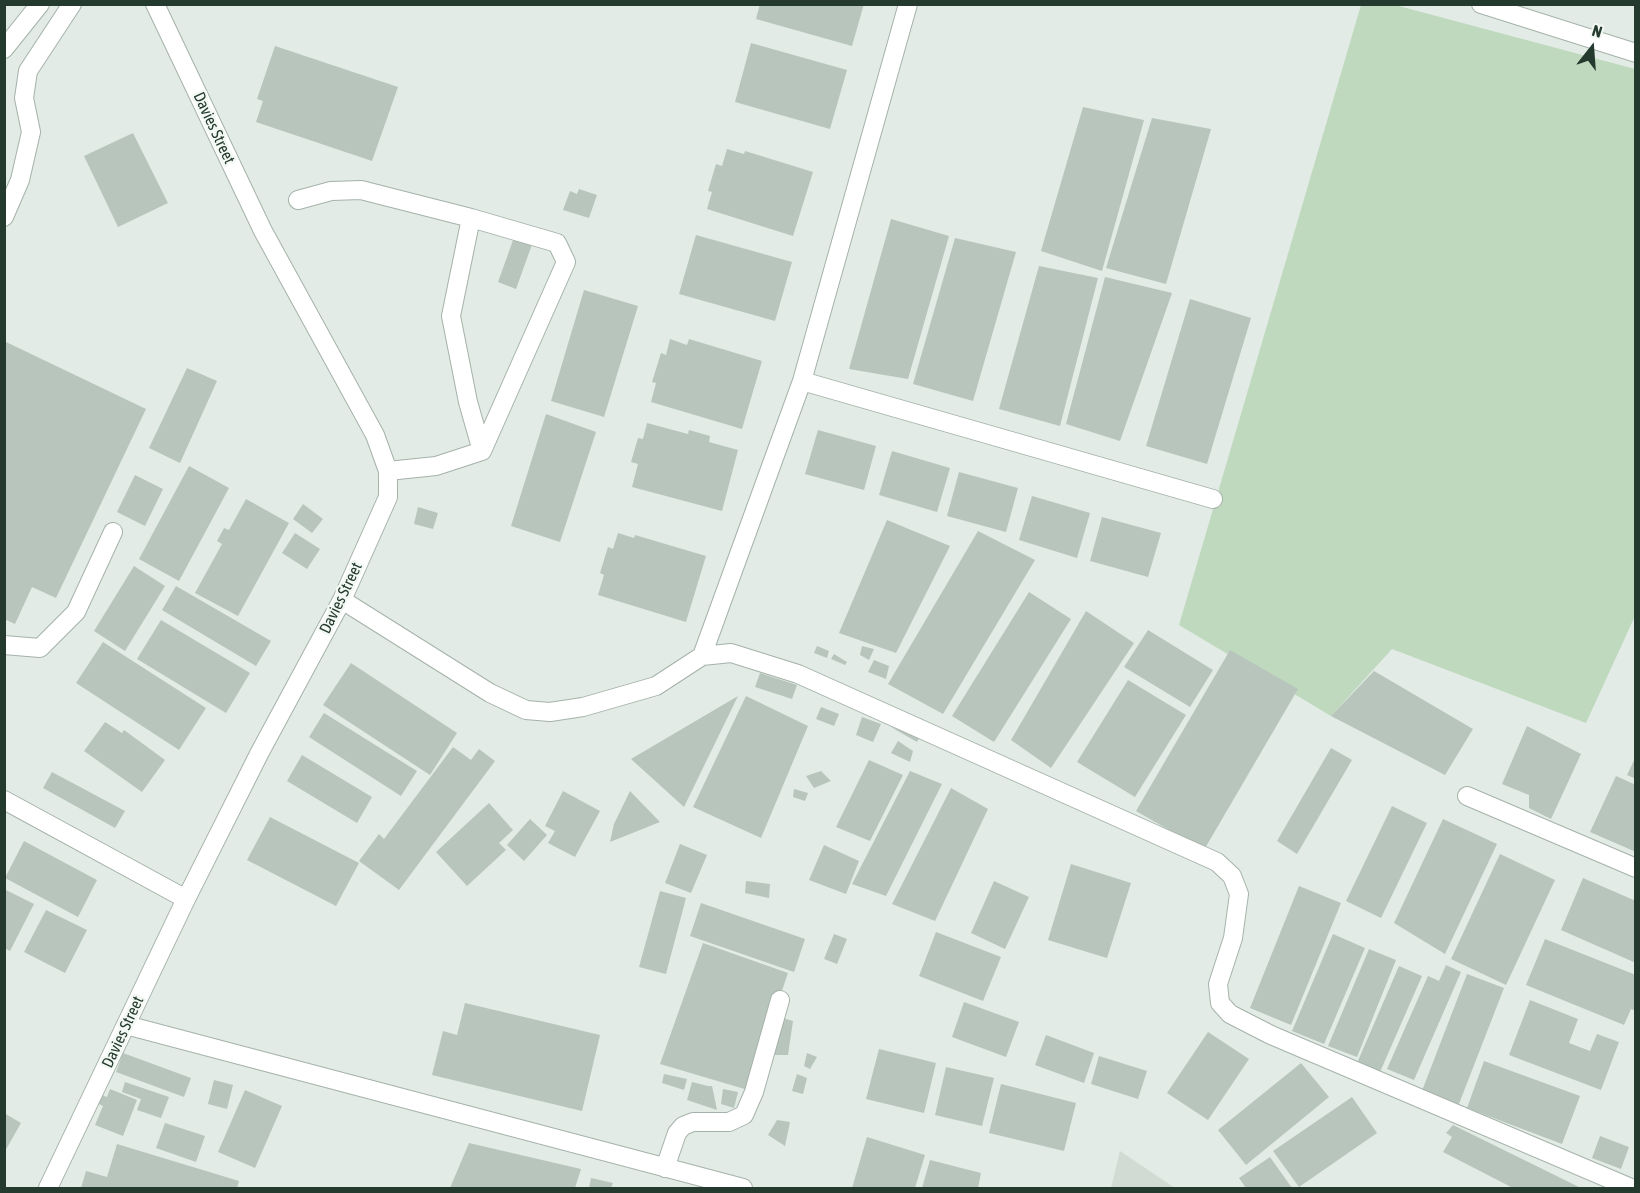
<!DOCTYPE html>
<style>
body{margin:0}
#map{position:relative;width:1640px;height:1193px;overflow:hidden;background:#e2ebe5;font-family:"Asap Condensed",sans-serif}
canvas{display:block}
.frame{position:absolute;inset:0;border:6px solid #243a2e;pointer-events:none}
.north{position:absolute;left:1562px;top:18px;width:60px;height:60px;-webkit-text-stroke:4px #f3f8f4;paint-order:stroke;rotate:17deg;font-size:16px;font-weight:700;line-height:24px;text-align:center;color:#243a2e}
.north::after{content:'';display:block;margin:auto;width:21px;height:27px;background:#243a2e;clip-path:polygon(50% 0,100% 100%,50% 72%,0 100%)}
</style>
<div id="map">
<canvas width="1640" height="1193"></canvas>
<div class="frame"></div>
<div class="north">N</div>
</div>
<script>
const ctx = document.querySelector('canvas').getContext('2d');
ctx.lineJoin = 'round';
function fillPath(path, color) {
  ctx.fillStyle = color;
  ctx.fill(path, 'evenodd');
}
function shape(rows) {
  const path = new Path2D();
  for (const r of rows) {
    path.moveTo(r[0], r[1]);
    for (let i = 2; i < r.length; i += 2) path.lineTo(r[i], r[i + 1]);
  }
  return path;
}
function stroke(path, color, width, dash) {
  ctx.strokeStyle = color;
  ctx.lineWidth = width;
  ctx.lineCap = dash ? 'butt' : 'round';
  ctx.setLineDash(dash || []);
  ctx.stroke(path);
}
function drawText(font, color, halo, rows, align = 'center') {
  ctx.font = font + ' "Asap Condensed",sans-serif';
  ctx.lineWidth = 5;
  ctx.setLineDash([]);
  ctx.textBaseline = 'middle';
  ctx.strokeStyle = halo;
  ctx.fillStyle = color;
  for (const [text, x, y, turn = 0] of rows) {
    ctx.save();
    ctx.translate(x, y);
    ctx.rotate((+turn || 0) * Math.PI / 180);
    ctx.textAlign = isNaN(turn) ? turn : align;
    if (halo) ctx.strokeText(text, 0, 0);
    ctx.fillText(text, 0, 0);
    ctx.restore();
  }
}
fillPath(shape([
 [1120,1151,1175,1188,1111,1188]
]), '#d1dad3');
fillPath(shape([
 [1361,5,1395,5,1635,69,1635,616,1586,723,1392,649,1331,716,1179,625]
]), '#bfd9be');
fillPath(shape([
 [760,4,864,4,852,46,756,19],
 [751,43,847,70,830,129,735,102],
 [275,46,398,87,372,161,256,122,263,101,257,99],
 [1083,107,1144,120,1102,271,1041,251],
 [1152,118,1211,129,1166,284,1106,268],
 [133,133,168,203,118,227,84,156],
 [727,149,744,154,745,151,813,172,793,236,707,209,712,192,708,191,716,164,722,166],
 [579,189,597,195,589,218,563,210,570,191,577,194],
 [891,219,949,236,908,379,849,369],
 [516,232,534,239,516,289,498,282],
 [696,235,792,262,775,321,679,294],
 [955,238,1016,252,973,401,913,384],
 [1039,266,1098,278,1060,426,999,409],
 [1105,277,1172,293,1120,441,1066,424],
 [584,290,638,306,604,417,551,401],
 [1190,299,1251,318,1207,464,1146,446],
 [670,339,687,345,689,339,762,361,742,429,651,402,656,383,652,382,661,353,666,355],
 [4,341,146,409,56,598,32,587,15,624,4,619],
 [187,368,217,381,180,463,149,448],
 [546,414,596,432,560,542,511,526],
 [647,423,688,434,689,430,710,436,709,442,738,450,722,511,632,487,638,464,631,462,638,438,643,439],
 [818,430,876,446,864,490,805,474],
 [892,451,950,468,937,512,879,495],
 [189,466,229,488,179,581,139,559],
 [959,472,1018,488,1006,532,947,516],
 [135,475,163,489,145,526,117,512],
 [1032,496,1090,513,1077,558,1019,540],
 [246,499,289,523,238,616,195,593,222,544,217,541,224,528,229,530],
 [303,504,323,519,312,533,293,519],
 [418,507,438,513,433,529,414,524],
 [1102,517,1161,533,1148,577,1090,561],
 [887,520,950,546,896,653,839,633],
 [978,531,1035,560,943,714,888,684],
 [295,533,320,549,307,569,282,553],
 [618,533,634,538,635,535,706,556,686,622,598,595,604,575,600,573,608,547,613,549],
 [134,566,165,586,125,651,94,631],
 [176,586,271,641,256,666,162,610],
 [1029,592,1071,619,994,742,952,716],
 [1086,611,1134,643,1051,768,1011,740],
 [161,620,250,673,226,713,137,659],
 [1148,630,1213,670,1190,707,1124,667],
 [103,642,206,708,179,750,76,683],
 [817,646,829,651,827,658,814,653],
 [862,646,874,649,869,660,860,655],
 [1230,650,1298,689,1204,850,1136,811],
 [834,654,847,662,845,665,831,659],
 [874,660,889,666,886,679,868,672],
 [351,663,457,733,430,775,323,705],
 [1374,671,1473,729,1445,775,1331,716],
 [760,673,797,685,792,699,755,687],
 [1128,680,1186,715,1135,797,1077,762],
 [738,696,684,807,631,759],
 [746,696,808,726,761,838,693,807],
 [821,707,839,714,834,726,816,719],
 [324,713,417,771,401,796,309,737],
 [862,717,881,724,873,742,856,735],
 [105,722,122,733,124,730,165,760,142,792,84,751],
 [1527,726,1581,754,1551,819,1529,808,1529,795,1502,784],
 [891,727,920,736,917,742],
 [898,741,913,751,910,762,891,753],
 [453,747,471,760,479,749,495,761,399,890,359,861,379,834,384,839],
 [1331,748,1352,760,1297,854,1277,841],
 [302,755,372,797,357,823,287,781],
 [1636,756,1636,779,1627,775],
 [869,760,903,775,870,841,836,827],
 [821,771,831,781,814,788,806,776],
 [910,771,942,784,886,896,852,884],
 [52,772,125,811,115,828,43,788],
 [1616,776,1636,785,1636,852,1590,832],
 [951,788,988,809,935,921,892,904],
 [794,789,808,793,805,801,793,797],
 [563,791,600,811,575,857,548,843,555,831,545,826],
 [630,791,660,822,610,842,614,824],
 [489,803,513,830,499,843,506,850,467,886,436,852],
 [1392,806,1427,823,1381,918,1346,901],
 [270,817,359,863,336,906,247,860],
 [530,819,547,835,524,861,507,845],
 [1443,819,1497,844,1445,954,1394,923],
 [24,841,97,880,78,917,5,878],
 [680,844,707,855,691,893,665,883],
 [824,845,859,861,846,894,809,880],
 [1500,854,1555,880,1506,985,1451,959],
 [1071,864,1131,883,1107,958,1048,940],
 [1583,878,1636,901,1636,963,1561,930],
 [746,881,770,884,769,898,745,893],
 [994,881,1029,897,1005,949,971,933],
 [1299,886,1341,903,1291,1025,1250,1008],
 [4,889,34,904,10,951,4,948],
 [660,891,686,898,666,974,639,967],
 [701,903,805,939,794,972,690,936],
 [46,910,87,930,65,973,24,952],
 [936,932,1001,957,983,1001,919,976],
 [834,934,847,939,837,964,824,959],
 [1333,934,1365,948,1324,1044,1292,1031],
 [1545,939,1636,975,1636,1011,1631,1009,1624,1025,1526,985],
 [703,943,788,973,748,1090,660,1064],
 [1369,949,1396,960,1357,1057,1328,1046],
 [1446,965,1461,972,1414,1080,1387,1069,1428,976,1439,981],
 [1399,966,1422,976,1380,1072,1357,1063],
 [1467,974,1504,988,1457,1109,1420,1096],
 [1530,1000,1578,1019,1569,1043,1590,1051,1597,1034,1619,1042,1601,1090,1509,1055],
 [964,1002,1019,1022,1006,1057,952,1037],
 [465,1003,600,1035,582,1111,432,1075,443,1031,457,1035],
 [779,1017,793,1021,788,1055,769,1055],
 [1208,1032,1249,1059,1208,1120,1167,1093],
 [1046,1035,1094,1053,1084,1083,1035,1065],
 [879,1049,936,1063,924,1113,866,1099],
 [123,1053,191,1078,184,1097,116,1072],
 [807,1053,817,1057,810,1069,804,1066],
 [1099,1056,1147,1071,1138,1099,1091,1084],
 [1484,1061,1580,1096,1562,1144,1467,1108],
 [1301,1063,1329,1097,1246,1165,1218,1130],
 [946,1067,994,1078,982,1126,935,1115],
 [664,1074,687,1079,684,1090,662,1083],
 [797,1074,807,1078,803,1094,792,1091],
 [214,1080,233,1085,227,1109,208,1104],
 [125,1082,169,1097,161,1118,137,1110,141,1099,122,1092],
 [692,1082,708,1086,712,1086,717,1110,687,1100],
 [1001,1084,1076,1103,1064,1151,989,1133],
 [110,1089,137,1100,123,1136,95,1125,103,1106,99,1104,102,1095,107,1097],
 [723,1089,738,1092,734,1108,721,1104],
 [245,1090,282,1106,255,1168,218,1152],
 [1352,1097,1377,1133,1299,1187,1273,1151],
 [4,1113,21,1123,4,1153],
 [777,1120,790,1122,785,1146,768,1135],
 [165,1123,205,1136,196,1162,156,1148],
 [1453,1125,1581,1188,1513,1188,1443,1152,1452,1137,1446,1133],
 [1600,1136,1629,1147,1621,1169,1592,1158],
 [867,1137,925,1155,915,1188,852,1188],
 [469,1143,581,1169,575,1188,450,1188],
 [117,1144,239,1181,237,1188,81,1188,86,1171,107,1177],
 [1270,1157,1292,1188,1246,1188,1239,1178],
 [930,1160,981,1173,978,1188,922,1188],
 [591,1178,613,1183,611,1188,589,1188]
]), '#b8c5bd');
const minor = shape([
 [1481,4,1636,53],
 [4,49,40,4],
 [298,200,331,191,361,190,471,218,557,243,566,262,482,451,436,466,388,471],
 [4,217,20,180,31,132,24,98,28,71,72,4],
 [471,218,451,316,468,402,482,451],
 [802,381,1213,499],
 [342,600,490,693,526,710,550,712,583,707,656,686,702,656,731,653,798,674,1217,862,1232,876,1239,894,1233,938,1218,984,1220,1003,1230,1014,1271,1035,1631,1188],
 [4,645,40,648,76,612,113,532],
 [702,656,802,381,908,4],
 [1467,796,1636,868],
 [4,800,186,899],
 [126,1025,743,1188],
 [665,1168,677,1133,683,1126,693,1122,729,1122,744,1115,754,1092,780,1000],
 [48,1188,186,899,260,752,342,600,388,497,388,471,375,435,263,231,155,4]
]);
stroke(minor, '#a5b2aa', 20);
stroke(minor, '#fff', 18);
drawText('16px', '#243a2e', '#f3f8f4', [
 ["Davies Street",214,128,65],
 ["Davies Street",341,598,-64],
 ["Davies Street",123,1032,-65]
]);
</script>
